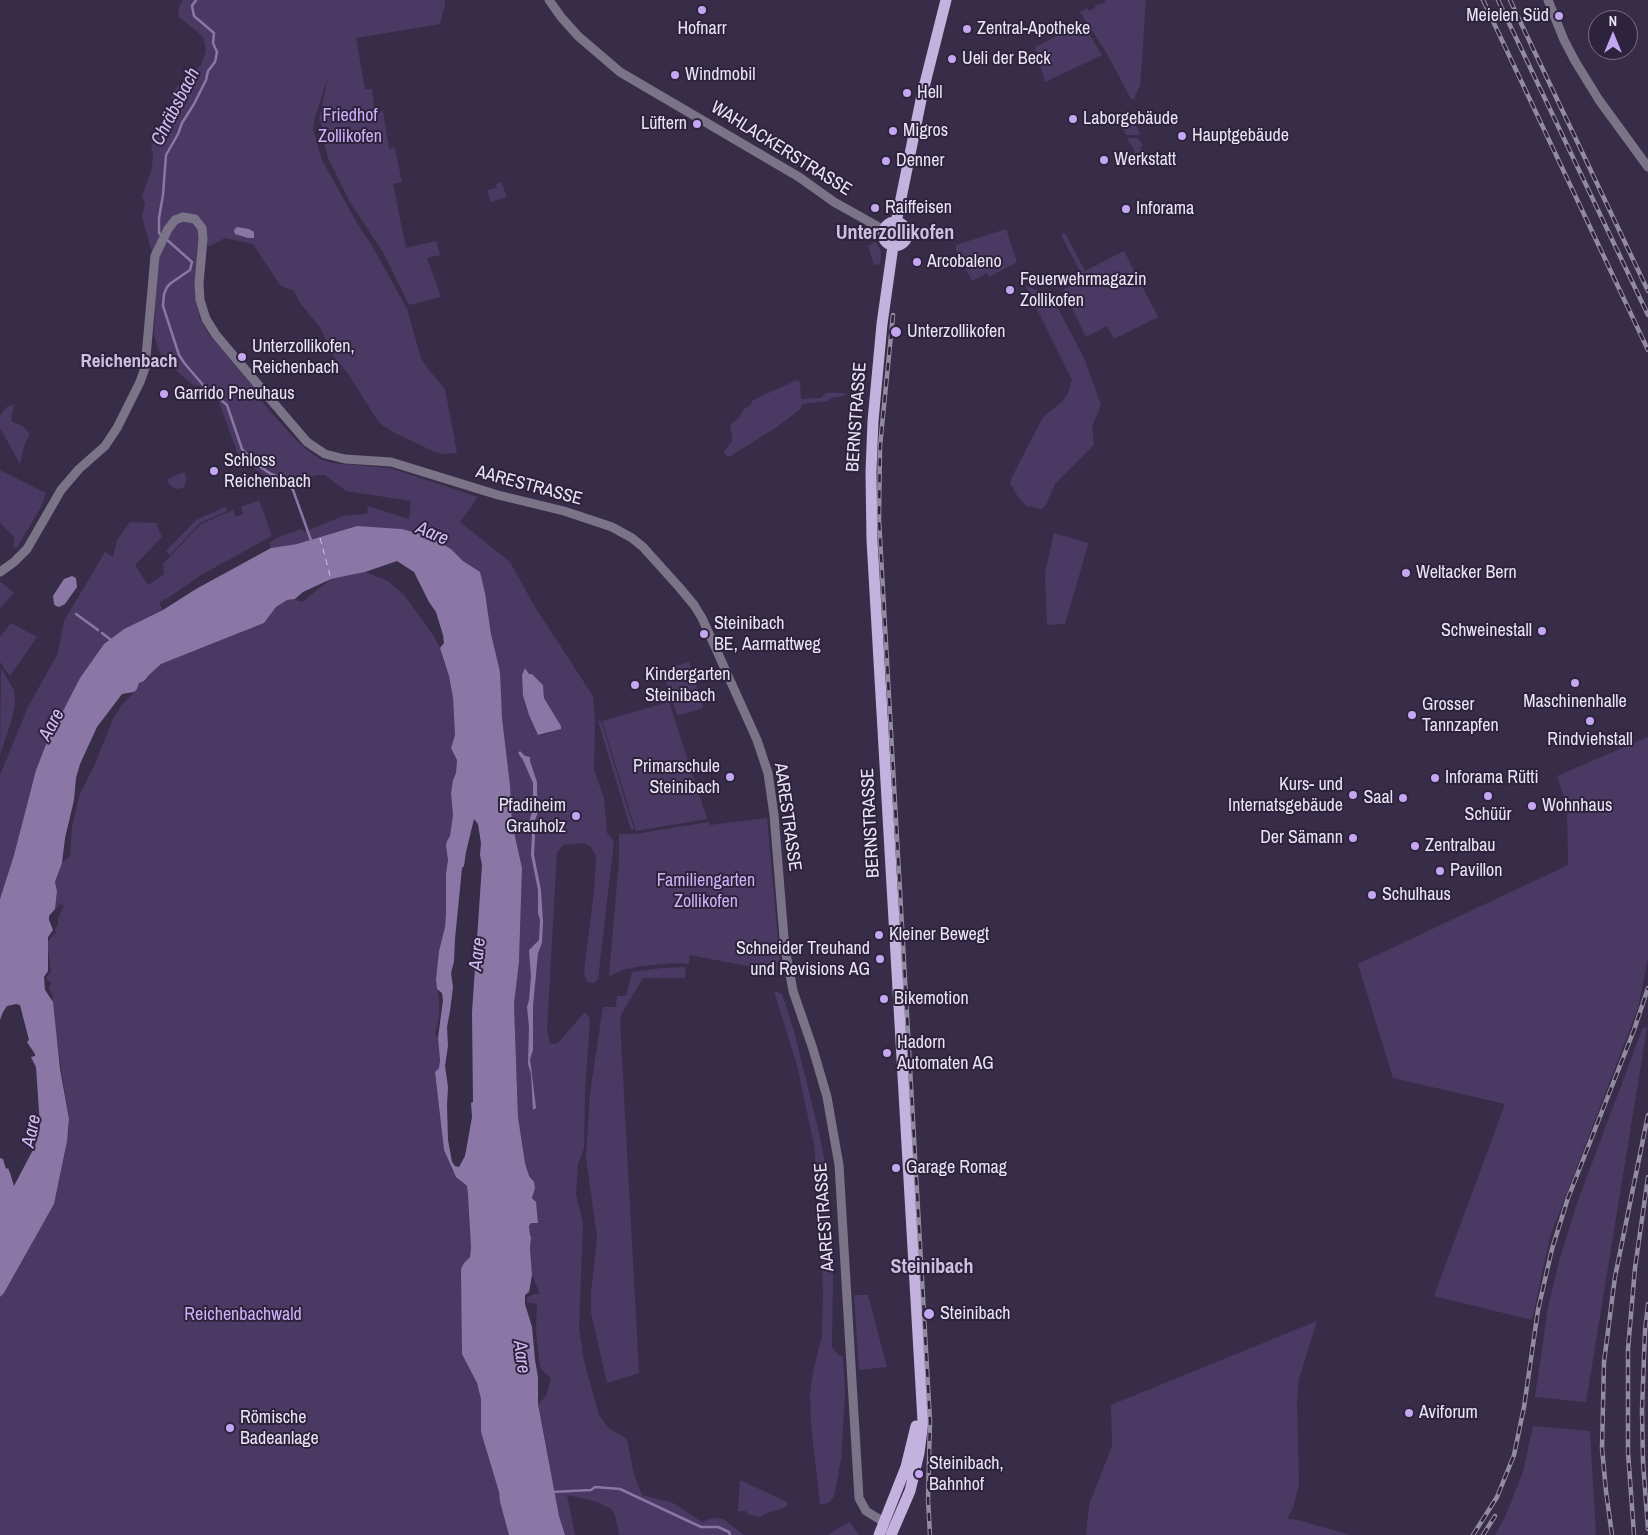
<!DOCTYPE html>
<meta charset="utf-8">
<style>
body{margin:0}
#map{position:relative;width:1648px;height:1535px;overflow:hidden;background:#382d48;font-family:"Archivo Narrow",sans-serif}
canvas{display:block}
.north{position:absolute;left:1588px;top:10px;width:50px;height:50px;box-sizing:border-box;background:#2e233d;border:1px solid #797087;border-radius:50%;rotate:0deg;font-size:14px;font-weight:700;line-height:20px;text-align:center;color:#eae4f6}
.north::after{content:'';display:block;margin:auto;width:18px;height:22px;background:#c5a7f1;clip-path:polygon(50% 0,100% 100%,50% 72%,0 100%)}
</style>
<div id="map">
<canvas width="1648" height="1535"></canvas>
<div class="north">N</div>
</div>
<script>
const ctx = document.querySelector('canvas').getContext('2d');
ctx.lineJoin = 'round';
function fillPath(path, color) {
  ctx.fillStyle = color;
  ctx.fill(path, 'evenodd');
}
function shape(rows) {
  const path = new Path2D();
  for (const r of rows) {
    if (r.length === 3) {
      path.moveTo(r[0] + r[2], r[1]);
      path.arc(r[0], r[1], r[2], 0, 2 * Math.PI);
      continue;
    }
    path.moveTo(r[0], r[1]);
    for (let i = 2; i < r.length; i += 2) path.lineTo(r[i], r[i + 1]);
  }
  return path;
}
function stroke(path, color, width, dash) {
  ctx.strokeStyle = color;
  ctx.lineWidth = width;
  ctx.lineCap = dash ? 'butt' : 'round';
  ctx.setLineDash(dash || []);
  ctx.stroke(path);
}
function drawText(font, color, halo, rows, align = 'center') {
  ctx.font = font + ' "Archivo Narrow",sans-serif';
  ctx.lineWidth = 4;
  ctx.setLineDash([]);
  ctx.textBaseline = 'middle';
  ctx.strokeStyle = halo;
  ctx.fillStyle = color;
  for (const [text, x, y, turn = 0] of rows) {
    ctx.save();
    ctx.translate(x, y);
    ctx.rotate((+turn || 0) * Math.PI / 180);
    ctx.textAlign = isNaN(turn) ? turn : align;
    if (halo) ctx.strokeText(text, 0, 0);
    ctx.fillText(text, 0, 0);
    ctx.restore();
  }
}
fillPath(shape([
 [183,0,445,0,445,4,440,24,356,38,365,89,372,89,375,112,383,111,389,149,395,148,402,182,393,184,406,248,436,241,440,255,427,258,441,297,409,305,383,252,351,204,328,158,325,146,321,121,319,121,328,77,315,117,313,129,322,160,358,225,371,244,407,309,421,358,428,369,445,389,457,453,443,454,435,452,395,433,379,423,349,375,334,357,320,327,300,303,294,291,280,285,253,244,225,238,210,246,199,245,195,279,196,301,200,318,210,336,258,391,256,394,276,418,298,442,311,453,322,460,333,463,390,468,478,497,460,522,510,562,535,607,593,696,595,721,594,770,604,798,607,833,614,842,598,979,594,983,587,982,584,972,594,890,596,857,591,847,585,843,563,845,557,853,547,1029,550,1044,558,1043,585,1012,590,1019,585,1093,584,1148,578,1164,576,1195,583,1223,579,1329,584,1361,599,1415,608,1428,627,1439,634,1475,642,1495,673,1503,702,1522,713,1518,723,1519,744,1535,619,1535,616,1519,612,1509,594,1501,567,1495,575,1535,565,1535,559,1516,538,1404,546,1396,551,1378,540,1368,536,1330,537,1306,534,1303,527,1303,527,1297,534,1294,540,1294,532,1275,530,1248,531,1237,530,1235,529,1226,531,1223,538,1223,537,1213,525,1163,518,1117,514,1004,519,962,522,868,512,823,510,785,502,718,491,635,480,572,463,561,451,549,439,542,424,535,402,529,357,526,297,544,271,548,269,543,278,537,302,529,304,532,343,516,367,514,368,506,409,519,411,501,346,491,325,475,316,475,295,484,285,486,267,478,239,457,217,397,203,387,193,385,165,361,158,349,154,334,157,271,142,217,145,204,142,196,152,168,153,153,151,149,154,140,161,122,169,114,172,105,172,92,201,65,206,51,204,40,200,34,179,17,178,9],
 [525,668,529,674,532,674,543,685,544,698,561,726,547,734,538,735,526,708,523,696,522,675],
 [1105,0,1146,0,1140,86,1134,99,1131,99,1106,52,1080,12,1087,8,1089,11,1095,8,1095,6,1105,2],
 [1082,23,1102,55,1045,82,1035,47],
 [1131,116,1140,133,1139,135,1126,135,1119,121],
 [1127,138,1138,138,1143,146,1139,147,1146,152,1128,163,1125,157,1135,152],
 [501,182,507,197,491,202,487,190,497,188,496,184],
 [1006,229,1017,262,989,277,987,273,972,281,956,250,956,245],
 [1065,233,1085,271,1124,251,1158,317,1114,339,1107,326,1086,337,1063,290,1084,279,1061,235],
 [875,242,881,251,881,257,880,264,874,265,868,246],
 [1025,285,1052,297,1084,358,1101,405,1092,426,1094,445,1055,484,1046,505,1042,509,1027,506,1018,497,1010,483,1012,477,1043,417,1062,402,1068,393,1072,380],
 [797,380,800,382,801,399,821,398,826,393,845,393,846,394,842,396,831,398,828,401,802,404,801,409,775,428,731,456,726,456,724,452,732,441,732,436,730,425,739,418,744,409,750,406,753,400],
 [14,405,11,421,24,427,30,434,24,446,20,464,0,428,0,416,2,413,7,407],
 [0,470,46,493,40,509,16,549,13,545,15,538,0,523],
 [184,472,187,479,183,488,176,489,170,485,167,479],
 [259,500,272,536,201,575,168,598,159,602,163,610,124,629,104,644,80,678,47,742,36,770,14,855,0,899,0,775,28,707,58,653,64,621,105,552,113,557,117,540,130,522,156,523,162,537,135,565,148,585,164,574,163,564,201,524,233,510,236,517,243,514,241,507],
 [225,507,227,511,200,523,170,555,166,551,196,520],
 [1054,533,1088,543,1088,545,1065,624,1047,625,1045,573],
 [365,572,388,581,404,595,433,635,440,648,449,676,453,698,455,735,451,748,457,760,456,774,453,780,451,793,453,815,450,836,447,841,446,846,448,860,446,873,446,914,445,927,439,951,436,979,439,999,439,1015,435,1034,438,1038,440,1060,439,1068,435,1073,444,1150,451,1163,452,1170,461,1182,467,1186,471,1248,470,1257,464,1263,470,1370,477,1383,481,1398,481,1432,499,1492,500,1502,509,1535,0,1535,0,1297,4,1293,54,1204,69,1128,69,1119,57,1043,52,1001,53,998,49,987,52,984,46,978,51,971,47,943,53,935,56,933,55,929,58,924,58,918,64,906,59,904,58,907,55,908,57,891,55,882,62,863,70,856,72,826,79,796,94,766,113,719,122,705,137,689,139,683,144,681,149,675,161,664,264,623,276,607,287,600,293,599,302,602,331,579],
 [0,581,14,593,0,608],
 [11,623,37,637,10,676,0,662,0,637],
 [689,662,703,708,677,716,663,670],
 [1,668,14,690,15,703,11,722,0,755],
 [669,702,707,819,636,831,602,721],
 [598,721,601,721,634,829,631,830],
 [1648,737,1648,958,1638,1008,1550,1237,1532,1320,1434,1296,1505,1104,1393,1078,1358,964,1568,865,1567,806,1557,776],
 [767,818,780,962,777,963,778,970,753,967,689,955,689,964,673,963,642,966,623,970,609,976,619,860,619,834,635,834,709,822,710,825],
 [686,967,685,978,643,978,621,1015,620,1021,639,1373,607,1383,591,1313,591,1293,597,1237,586,1157,590,1093,603,1007,616,1007,617,996,626,996,632,972,662,968],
 [774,991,782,994,794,1031,819,1133,825,1162,833,1277,832,1347,839,1356,843,1356,845,1393,841,1459,834,1496,830,1502,824,1504,820,1504,811,1425,810,1394,813,1372,822,1336,823,1293,819,1196,814,1145,798,1069],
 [1643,1027,1647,1028,1586,1402,1535,1397,1548,1307,1559,1261,1577,1203],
 [868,1295,887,1367,859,1370,854,1295],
 [1317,1321,1299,1379,1297,1401,1299,1485,1293,1508,1287,1519,1298,1520,1350,1535,1086,1535,1089,1505,1112,1446,1111,1405],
 [1533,1426,1590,1431,1596,1535,1495,1535,1505,1517,1523,1472],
 [740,1480,787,1502,787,1505,784,1508,767,1513,759,1517,747,1514,746,1511,738,1511],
 [850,1522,859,1535,828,1535,838,1528]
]), '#4a3962');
fillPath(shape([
 [237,227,249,229,254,232,254,238,248,238,235,234,234,230],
 [357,526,402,529,424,535,439,542,451,549,463,561,480,572,485,593,491,634,500,672,502,718,510,785,512,823,522,868,519,962,514,1004,518,1117,525,1163,529,1176,534,1182,535,1188,532,1198,536,1202,538,1223,531,1223,529,1226,530,1235,531,1237,530,1248,532,1275,529,1292,525,1295,525,1304,532,1327,535,1360,538,1377,538,1404,559,1516,565,1535,509,1535,500,1502,499,1492,481,1432,481,1399,477,1383,462,1354,461,1269,464,1263,470,1257,471,1248,468,1196,467,1186,456,1177,444,1150,435,1072,439,1068,440,1060,438,1038,443,1000,442,993,437,989,436,979,439,951,445,927,446,914,446,873,448,860,446,846,447,841,450,836,453,815,451,793,453,780,456,773,457,760,451,748,455,735,453,698,449,676,440,648,444,643,443,635,436,612,429,602,414,572,397,561,365,572,331,579,303,592,295,599,287,600,276,607,264,623,161,664,149,675,144,681,139,683,137,689,134,692,122,694,97,727,80,764,76,778,74,800,65,838,62,863,55,882,57,891,55,909,49,916,49,920,53,930,48,937,48,971,44,977,45,990,53,1002,60,1069,69,1119,67,1141,54,1204,4,1293,0,1297,0,1158,3,1159,6,1169,8,1168,10,1173,14,1186,35,1146,40,1126,36,1067,31,1057,35,1056,35,1054,27,1042,29,1040,20,1005,16,1004,7,1006,3,1012,0,1020,0,899,14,855,36,770,47,742,80,678,104,644,124,629,163,610,196,589,271,548,297,544],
 [474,819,478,824,481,843,480,855,482,865,472,1012,473,1102,471,1103,472,1117,465,1156,459,1167,455,1166,452,1162,448,1140,447,1105,448,1087,445,1066,448,1046,447,1027,450,1011,453,987,451,973,454,961,455,939,462,868,464,866,466,852],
 [72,576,76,578,77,587,65,604,59,607,56,606,54,604,53,596,64,579],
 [525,668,529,674,532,674,543,685,544,698,561,726,561,729,538,735,529,715,523,696,522,675],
 [520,751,525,756,530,757,530,761,537,782,537,793,539,807,537,815,533,824,535,836,534,855,541,890,543,922,542,943,538,953,533,1006,533,1050,530,1059,536,1108,533,1110,531,1074,528,1064,529,1028,527,1007,529,1000,531,976,529,950,539,940,540,920,538,913,538,890,531,855,532,833,530,819,533,808,533,783,523,760,518,753]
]), '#8a77a6');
stroke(shape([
 [162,236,159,233,159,218,163,195,166,155,178,134,182,123,194,104,206,80,208,71,215,62,217,52,213,43,214,33,194,16,192,6,196,0],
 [166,239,192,262,190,270,171,283,167,287,164,294,163,306,179,355,185,364,204,386,227,405,242,449,256,464,271,474,284,479,293,490,312,543],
 [76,614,98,630],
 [102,633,111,640],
 [551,1492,591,1490,595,1487,620,1489,701,1527,718,1527,729,1532,730,1535]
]), '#8a77a6', 2.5);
stroke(shape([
 [320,538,331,579]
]), '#d4bdf7', 1, [6, 5]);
stroke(shape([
 [549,0,561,17,578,36,620,72,799,177,834,202,884,230],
 [1548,0,1564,40,1575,61,1599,100,1648,167],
 [0,572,14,562,27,549,61,490,79,469,105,446,117,428,140,382,145,368,155,256,168,229,175,220,183,217,195,219,202,228,203,239,199,283,200,300,206,319,216,335,254,380,307,442,325,454,345,459,391,462,498,495,564,511,612,527,632,538,643,547,679,587,694,605,702,618,757,740,768,773,774,815,785,950,789,969,793,991,813,1049,827,1097,839,1165,859,1498,866,1511,884,1522]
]), '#7b7388', 9);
stroke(shape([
 [895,234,12],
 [896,223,922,95,946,0],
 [879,1535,906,1467,916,1426],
 [891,1535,910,1491,919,1453,923,1421,872,540,871,472,873,421,882,324,893,246]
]), '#c2b2dd', 11);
const rail = shape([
 [1483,0,1648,350],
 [1498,0,1648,315],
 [1510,0,1648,291],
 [893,315,880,446,879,520,930,1421,928,1499,930,1535],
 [1648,1304,1645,1331,1642,1410,1643,1462,1648,1529],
 [1473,1535,1497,1497,1514,1455,1524,1407,1538,1310,1552,1249,1568,1198,1634,1030,1648,988],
 [1483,1535,1495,1516],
 [1612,1535,1606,1491,1602,1448,1604,1362,1615,1277,1648,1115],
 [1634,1535,1628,1452,1628,1349,1635,1268,1648,1177]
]);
stroke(rail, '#938ba1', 4.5);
stroke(rail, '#2e233d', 2.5, [8]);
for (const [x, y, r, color] of [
 [702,10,5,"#c5a7f1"],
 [1559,16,5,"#c5a7f1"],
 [967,29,5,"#c5a7f1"],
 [952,59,5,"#c5a7f1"],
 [675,75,5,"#c5a7f1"],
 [907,93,5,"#c5a7f1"],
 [1073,119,5,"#c5a7f1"],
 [697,124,5,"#c5a7f1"],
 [893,131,5,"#c5a7f1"],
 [1182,136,5,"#c5a7f1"],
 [1104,160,5,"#c5a7f1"],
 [886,161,5,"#c5a7f1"],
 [875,208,5,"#c5a7f1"],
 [1126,209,5,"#c5a7f1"],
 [917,262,5,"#c5a7f1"],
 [1010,290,5,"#c5a7f1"],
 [896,332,6,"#c5a7f1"],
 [242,357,5,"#c5a7f1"],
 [164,394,5,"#c5a7f1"],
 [214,471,5,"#c5a7f1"],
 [1406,573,5,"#c5a7f1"],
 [1542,631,5,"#c5a7f1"],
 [704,634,5,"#c5a7f1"],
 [1575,683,5,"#c5a7f1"],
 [635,685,5,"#c5a7f1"],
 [1412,715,5,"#c5a7f1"],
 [1590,721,5,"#c5a7f1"],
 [730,777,5,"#c5a7f1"],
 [1435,778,5,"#c5a7f1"],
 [1353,795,5,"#c5a7f1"],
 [1488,796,5,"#c5a7f1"],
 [1403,798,5,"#c5a7f1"],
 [1532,806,5,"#c5a7f1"],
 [576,816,5,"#c5a7f1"],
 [1353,838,5,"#c5a7f1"],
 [1415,846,5,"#c5a7f1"],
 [1440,871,5,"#c5a7f1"],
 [1372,895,5,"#c5a7f1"],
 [879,935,5,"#c5a7f1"],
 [880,959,5,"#c5a7f1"],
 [884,999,5,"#c5a7f1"],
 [887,1053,5,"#c5a7f1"],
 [896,1168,5,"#c5a7f1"],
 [929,1314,6,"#c5a7f1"],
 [1409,1413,5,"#c5a7f1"],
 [230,1428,5,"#c5a7f1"],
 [919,1474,5,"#c5a7f1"]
]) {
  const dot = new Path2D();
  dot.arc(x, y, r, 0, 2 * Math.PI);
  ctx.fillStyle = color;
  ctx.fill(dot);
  stroke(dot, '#2e233d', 2);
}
drawText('18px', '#eae4f6', '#2e233d', [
 ["Meielen Süd",1549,16,"right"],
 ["Hofnarr",702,29,"center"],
 ["Zentral-Apotheke",977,29],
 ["Ueli der Beck",962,59],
 ["Windmobil",685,75],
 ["Hell",917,93],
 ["Laborgebäude",1083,119],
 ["Lüftern",687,124,"right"],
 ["Migros",903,131],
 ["Hauptgebäude",1192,136],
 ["Werkstatt",1114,160],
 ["Denner",896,161],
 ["Raiffeisen",885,208],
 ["Inforama",1136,209],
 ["Arcobaleno",927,262],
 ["Feuerwehrmagazin",1020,280],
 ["Zollikofen",1020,301],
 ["Unterzollikofen",907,332],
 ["Unterzollikofen,",252,347],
 ["Reichenbach",252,368],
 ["Garrido Pneuhaus",174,394],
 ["Schloss",224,461],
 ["Reichenbach",224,482],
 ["Weltacker Bern",1416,573],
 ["Steinibach",714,624],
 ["BE, Aarmattweg",714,645],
 ["Schweinestall",1532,631,"right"],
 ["Kindergarten",645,675],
 ["Steinibach",645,696],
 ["Maschinenhalle",1575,702,"center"],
 ["Grosser",1422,705],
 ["Tannzapfen",1422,726],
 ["Rindviehstall",1590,740,"center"],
 ["Primarschule",720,767,"right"],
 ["Steinibach",720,788,"right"],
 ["Inforama Rütti",1445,778],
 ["Kurs- und",1343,785,"right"],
 ["Internatsgebäude",1343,806,"right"],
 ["Saal",1393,798,"right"],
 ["Pfadiheim",566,806,"right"],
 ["Grauholz",566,827,"right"],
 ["Wohnhaus",1542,806],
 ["Schüür",1488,815,"center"],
 ["Der Sämann",1343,838,"right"],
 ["Zentralbau",1425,846],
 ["Pavillon",1450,871],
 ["Schulhaus",1382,895],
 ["Kleiner Bewegt",889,935],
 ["Schneider Treuhand",870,949,"right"],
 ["und Revisions AG",870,970,"right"],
 ["Bikemotion",894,999],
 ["Hadorn",897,1043],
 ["Automaten AG",897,1064],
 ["Garage Romag",906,1168],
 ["Steinibach",940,1314],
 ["Aviforum",1419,1413],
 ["Römische",240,1418],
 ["Badeanlage",240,1439],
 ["Steinibach,",929,1464],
 ["Bahnhof",929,1485]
], 'left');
drawText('18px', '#ceb1f9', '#2e233d', [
 ["Friedhof",350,116],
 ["Zollikofen",350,137],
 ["Familiengarten",706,881],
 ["Zollikofen",706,902],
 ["Reichenbachwald",243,1315]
]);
drawText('18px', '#eae4f6', '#2e233d', [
 ["WAHLACKERSTRASSE",781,149,32],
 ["BERNSTRASSE",857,417,-86],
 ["AARESTRASSE",529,486,15],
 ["AARESTRASSE",787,817,82],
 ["BERNSTRASSE",871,823,-93],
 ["AARESTRASSE",825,1217,-94]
]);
drawText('italic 19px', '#d4bdf7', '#2e233d', [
 ["Chräbsbach",176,107,-63],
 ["Aare",432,534,23],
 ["Aare",52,725,-62],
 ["Aare",478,954,-84],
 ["Aare",32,1131,-78],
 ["Aare",521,1357,82]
]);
drawText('bold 19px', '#ccbfe1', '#2e233d', [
 ["Reichenbach",129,362]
]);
drawText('bold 20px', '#ccbfe1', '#2e233d', [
 ["Unterzollikofen",895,234],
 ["Steinibach",932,1268]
]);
</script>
